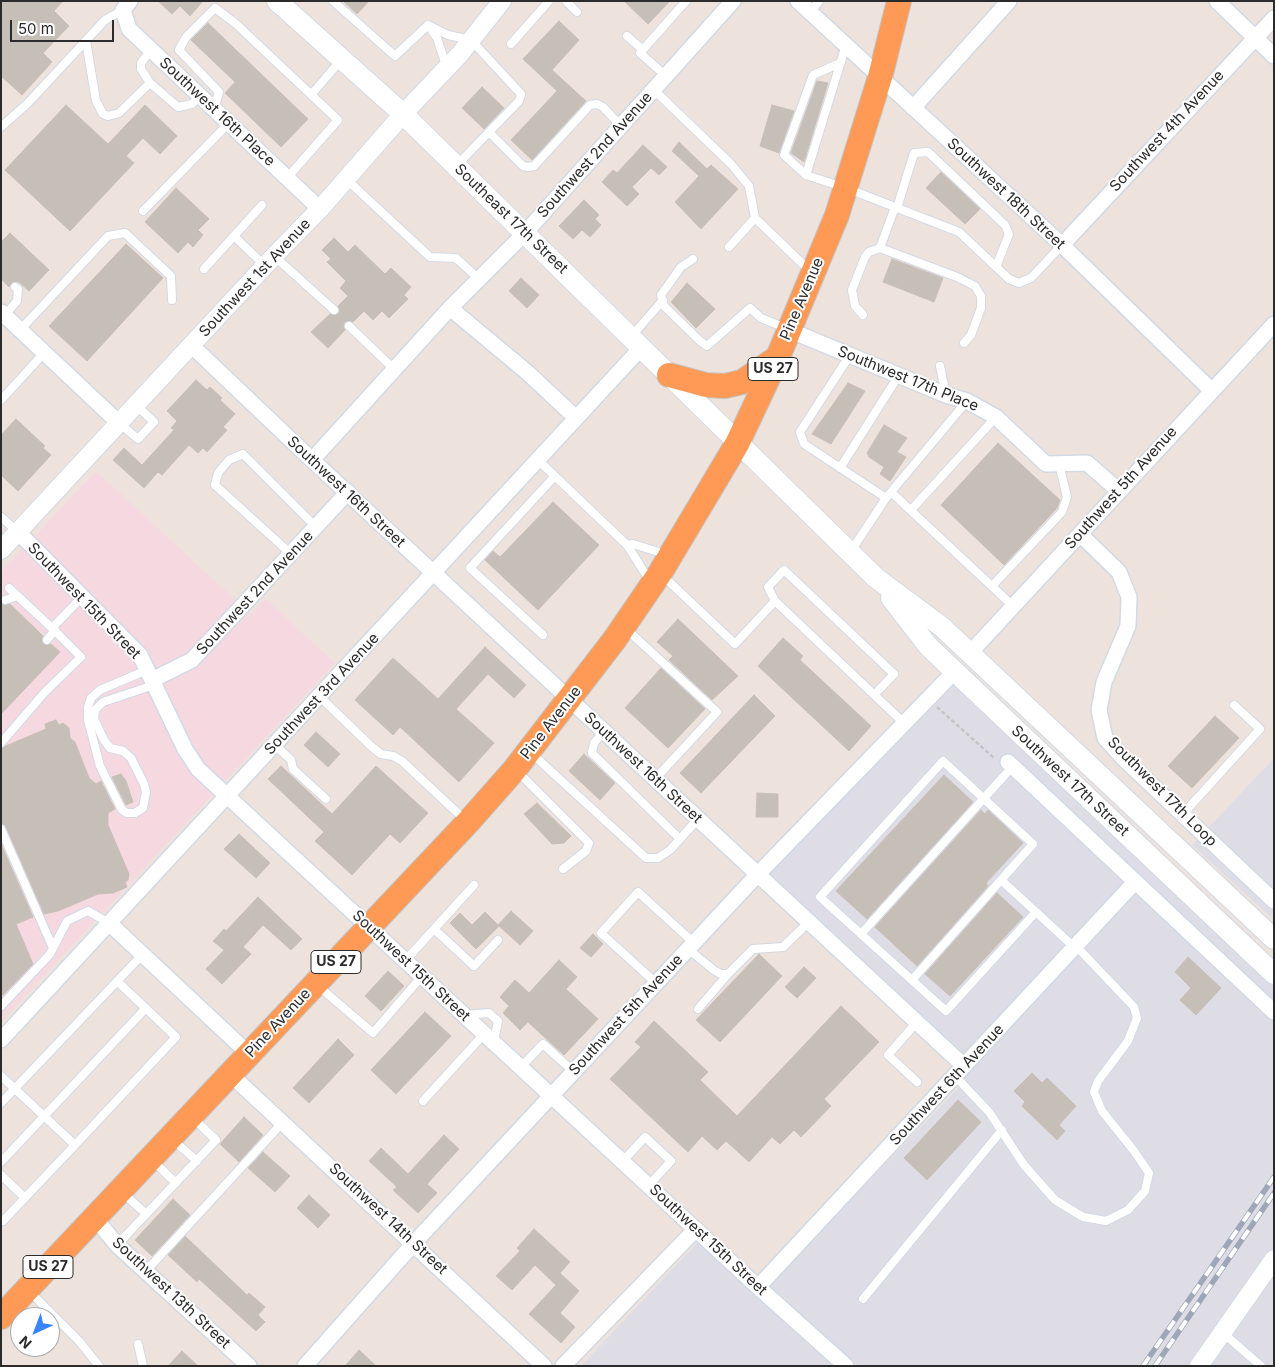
<!DOCTYPE html>
<style>
body{margin:0}
#map{position:relative;width:1275px;height:1367px;overflow:hidden;background:#eee3dc;font-family:Inter,sans-serif}
canvas{display:block}
.frame{position:absolute;inset:0;border:2px solid #2b2b2b;pointer-events:none}
.north{position:absolute;left:10px;top:1307px;width:50px;height:50px;box-sizing:border-box;background:#fff;border:1px solid #aaa;border-radius:50%;rotate:223deg;font-size:14px;font-weight:700;line-height:20px;text-align:center;color:#2b2b2b}
.north::after{content:'';display:block;margin:auto;width:18px;height:22px;background:#3984ff;clip-path:polygon(50% 0,100% 100%,50% 72%,0 100%)}
.scale{position:absolute;left:10px;top:20px;width:104px;height:22px;box-sizing:border-box;border:2px solid #2b2b2b;border-top:0;padding-left:6px;font-size:15px;line-height:18px;white-space:nowrap;color:#2b2b2b;-webkit-text-stroke:4px #fff;paint-order:stroke}
</style>
<div id="map">
<canvas width="1275" height="1367"></canvas>
<div class="frame"></div>
<div class="north">N</div>
<div class="scale">50 m</div>
</div>
<script>
const ctx = document.querySelector('canvas').getContext('2d');
ctx.lineJoin = 'round';
function fillPath(path, color) {
  ctx.fillStyle = color;
  ctx.fill(path, 'evenodd');
}
function shape(rows) {
  const path = new Path2D();
  for (const r of rows) {
    path.moveTo(r[0], r[1]);
    for (let i = 2; i < r.length; i += 2) path.lineTo(r[i], r[i + 1]);
  }
  return path;
}
function stroke(path, color, width, dash) {
  ctx.strokeStyle = color;
  ctx.lineWidth = width;
  ctx.lineCap = dash ? 'butt' : 'round';
  ctx.setLineDash(dash || []);
  ctx.stroke(path);
}
function drawText(font, color, halo, rows, align = 'center') {
  ctx.font = font + ' Inter,sans-serif';
  ctx.lineWidth = 4;
  ctx.setLineDash([]);
  ctx.textBaseline = 'middle';
  ctx.strokeStyle = halo;
  ctx.fillStyle = color;
  for (const [text, x, y, turn = 0] of rows) {
    ctx.save();
    ctx.translate(x, y);
    ctx.rotate((+turn || 0) * Math.PI / 180);
    ctx.textAlign = isNaN(turn) ? turn : align;
    if (halo) ctx.strokeText(text, 0, 0);
    ctx.fillText(text, 0, 0);
    ctx.restore();
  }
}
fillPath(shape([
 [954,682,1274,986,1274,1247,1191,1366,858,1366,769,1286,962,1084,960,1081,1145,881,1135,872,964,1055,769,873],
 [1274,758,1274,920,1192,845],
 [698,1242,758,1298,834,1366,581,1366],
 [1274,1271,1274,1366,1208,1366]
]), '#dedde6');
fillPath(shape([
 [96,471,252,615,265,598,335,663,1,1022,1,572]
]), '#f6d9e0');
const building = shape([
 [1,1,63,1,54,11,69,26,43,53,52,62,22,95,1,76,1,1],
 [158,1,203,1,190,16,180,6,172,14,158,1],
 [343,1,369,1,357,14,343,1],
 [624,1,670,1,648,24,624,1],
 [559,21,579,40,552,70,586,101,532,160,511,140,557,91,523,59,559,21],
 [208,23,308,119,281,147,225,93,235,82,191,40,208,23],
 [817,81,828,83,804,162,791,153,817,81],
 [482,87,504,108,484,129,462,108,482,87],
 [66,105,108,144,145,105,177,136,160,154,143,138,126,156,134,163,70,231,5,170,66,105],
 [772,105,794,111,779,153,760,146,772,105],
 [679,142,707,169,711,165,738,189,701,229,675,202,699,176,672,151,679,142],
 [643,145,667,167,659,175,651,168,632,187,639,194,627,206,602,182,613,170,617,173,643,145],
 [941,172,980,209,965,224,926,188,941,172],
 [176,188,209,219,198,230,203,235,193,247,188,242,178,253,145,222,176,188],
 [584,200,599,215,595,219,601,225,590,237,582,230,573,239,559,226,584,200],
 [10,233,49,270,29,291,19,282,13,282,9,287,1,279,1,242,10,233],
 [334,238,348,252,355,245,385,274,391,268,411,287,404,295,408,299,389,318,382,311,373,320,364,311,353,322,345,322,343,325,345,330,328,348,311,332,330,314,338,314,340,311,338,306,348,296,340,288,346,281,327,262,331,259,322,250,334,238],
 [126,244,163,278,87,361,49,326,126,244],
 [892,259,943,278,934,302,883,282,892,259],
 [521,278,539,295,527,308,509,291,521,278],
 [687,283,715,309,696,328,671,302,687,283],
 [196,380,207,390,210,387,222,398,220,400,235,414,223,427,227,430,207,452,203,448,198,453,189,445,162,475,158,472,144,488,113,460,124,448,142,465,174,430,171,428,177,421,167,411,196,380],
 [848,383,865,391,831,444,812,434,848,383],
 [16,419,45,446,43,448,51,455,18,491,1,475,1,435,16,419],
 [884,425,907,438,897,452,906,457,890,481,880,474,884,467,869,457,867,453,884,425],
 [998,443,1060,500,1057,508,1004,565,941,505,998,443],
 [553,502,599,545,538,610,485,560,493,551,500,557,553,502],
 [1,604,10,604,43,636,43,644,51,644,60,652,1,714,1,604],
 [678,619,738,676,712,700,669,660,673,656,657,642,678,619],
 [783,638,803,656,800,660,871,726,849,751,758,666,783,638],
 [485,647,526,685,514,698,488,674,456,709,494,743,459,782,400,727,393,735,355,700,393,658,438,699,485,647],
 [661,668,705,709,668,748,625,708,661,668],
 [754,695,775,716,701,793,680,773,754,695],
 [1215,716,1239,738,1192,788,1168,766,1215,716],
 [56,720,59,725,63,723,69,728,70,738,75,742,89,778,96,784,101,781,115,809,108,813,108,825,129,874,128,880,125,882,127,887,113,893,98,894,58,911,44,914,6,827,1,823,1,748,46,729,45,724,56,720],
 [316,732,340,754,328,767,304,745,316,732],
 [584,754,615,783,600,800,569,771,584,754],
 [281,766,332,814,376,766,428,813,400,843,390,834,352,875,315,841,324,832,268,779,281,766],
 [121,774,126,781,133,802,126,805,112,777,121,774],
 [944,775,973,802,867,919,836,891,944,775],
 [757,793,778,794,778,817,756,817,757,793],
 [537,803,571,836,564,843,552,844,524,814,537,803],
 [981,810,985,814,988,810,1023,843,986,883,988,886,917,966,875,927,981,810],
 [239,834,270,863,256,878,224,849,239,834],
 [1,844,33,917,16,924,33,964,3,995,1,994,1,844],
 [997,893,1023,917,950,996,925,974,997,893],
 [258,897,302,939,291,950,263,925,243,947,251,954,222,984,206,969,224,950,213,941,224,929,226,931,258,897],
 [511,911,533,931,520,945,499,926,476,949,450,923,460,913,472,925,485,912,498,925,511,911],
 [593,934,603,944,591,957,580,948,593,934],
 [759,954,782,976,720,1042,696,1020,759,954],
 [1188,957,1221,988,1196,1015,1180,1000,1191,988,1175,972,1188,957],
 [559,960,577,977,566,989,598,1019,564,1055,528,1022,520,1030,503,1013,509,1006,500,997,515,980,529,993,559,960],
 [804,967,816,978,797,998,785,987,804,967],
 [388,971,404,986,381,1011,365,996,388,971],
 [841,1006,879,1042,824,1099,831,1106,801,1137,794,1130,780,1144,772,1137,749,1162,726,1141,717,1150,702,1136,688,1152,610,1079,641,1047,635,1042,654,1021,708,1072,700,1080,737,1116,841,1006],
 [425,1012,451,1036,396,1094,371,1070,425,1012],
 [338,1039,354,1055,309,1103,293,1088,338,1039],
 [1032,1073,1042,1083,1047,1078,1076,1106,1059,1125,1065,1131,1057,1140,1022,1106,1025,1102,1014,1091,1032,1073],
 [958,1100,981,1122,927,1180,904,1158,958,1100],
 [244,1117,263,1135,239,1162,220,1144,244,1117],
 [444,1135,459,1149,427,1184,437,1193,418,1213,393,1190,397,1187,369,1161,381,1148,408,1174,444,1135],
 [263,1152,290,1176,275,1192,248,1168,263,1152],
 [309,1195,330,1215,318,1228,297,1208,309,1195],
 [173,1199,190,1215,152,1256,135,1240,173,1199],
 [534,1229,570,1262,560,1273,579,1291,560,1313,575,1327,561,1343,529,1314,556,1285,535,1265,512,1290,496,1276,520,1251,517,1248,534,1229],
 [185,1236,247,1295,249,1293,265,1307,258,1315,265,1322,256,1331,199,1279,197,1282,168,1255,185,1236],
 [359,1350,376,1366,345,1366,359,1350],
 [182,1351,198,1366,168,1366,182,1351]
]);
fillPath(building, '#c6bfb8');
stroke(building, '#cabfb6', 1);
const service = shape([
 [333,1,395,56,428,25],
 [566,1,577,12],
 [810,13,819,1],
 [428,25,448,35,471,40,521,94,519,101,457,165],
 [429,26,437,38,447,68],
 [627,36,643,50],
 [86,41,96,101,103,114,108,116,119,113,150,83],
 [511,44,549,1],
 [846,45,806,175,846,188,959,232,1009,279,1019,283,1031,278,1062,245],
 [151,50,141,63,141,69,150,83,178,107,192,104,200,96],
 [666,76,640,53,686,1],
 [654,90,731,164,749,186,755,218],
 [311,95,341,60],
 [214,109,219,92,179,50,186,37,215,8,235,23,338,120,287,178],
 [1,127,28,103,105,20,123,10],
 [490,133,523,166,528,167,534,166,590,105,597,104,603,107,621,126],
 [806,175,784,155,813,75,840,63],
 [346,179,430,257,456,258,479,279],
 [897,208,914,153,928,152,1005,225,1009,234,996,267],
 [143,211,229,123],
 [234,236,262,205],
 [729,247,755,218,810,271],
 [880,248,895,207],
 [274,256,334,310],
 [693,259,681,267,661,295,664,306,700,341,707,346,750,308,761,318,788,329],
 [204,269,234,236,266,267],
 [5,315,17,301,18,289,15,287],
 [863,315,855,306,852,290,865,257,869,252,880,248,957,277,975,286,981,296,981,308,971,335,964,343],
 [349,326,395,370],
 [20,330,108,236,125,233,171,276,172,300],
 [631,337,663,300],
 [850,355,800,432,804,444,886,498],
 [940,366,946,395],
 [1,400,44,353],
 [119,423,138,439,154,422,136,405],
 [538,460,627,545],
 [840,468,899,375],
 [891,492,1013,606],
 [911,510,996,417],
 [1,517,18,532],
 [851,551,886,498,967,401],
 [291,554,215,485,218,473,229,460,243,454,316,527],
 [662,575,735,644,775,601,905,724],
 [650,581,627,545,633,544,668,555],
 [992,586,1062,512,1067,497,1059,464],
 [9,588,52,628],
 [5,600,17,596],
 [775,601,768,587,784,570,894,674,875,694],
 [625,628,717,712,655,779],
 [543,635,470,568,555,476],
 [47,640,55,630],
 [147,670,100,690,91,698,88,707,88,720,100,766,122,810,127,813,135,813,143,808,146,792,144,784,131,758,123,751,110,748,104,740,94,719,95,710,103,702,154,685],
 [320,697,372,747,381,754,393,756,402,761,466,821],
 [604,731,594,743,592,753,680,839],
 [1,743,45,692,81,657,52,628,82,597],
 [275,745,291,760,293,769,326,799],
 [530,752,646,858,658,858,670,850,698,819],
 [943,761,1033,844,1001,880,1036,912,946,1011,820,897,943,761],
 [517,771,589,843,586,851,563,869],
 [1183,814,1260,729,1234,705],
 [1,829,53,948],
 [1036,912,1074,947],
 [434,929,474,966,498,940],
 [861,934,1013,766],
 [688,949,715,971,721,974,728,974,753,949,783,947,809,922],
 [405,961,474,885],
 [912,980,1001,880],
 [656,983,601,933,638,892,694,943],
 [317,985,373,1033,422,976],
 [1,1006,50,954,67,921,88,911,109,923],
 [698,1009,728,974],
 [465,1015,489,1013,498,1021,494,1042],
 [917,1022,888,1055,917,1082],
 [521,1067,543,1044,574,1072],
 [1,1076,75,1145,3,1221,1,1220],
 [955,1076,989,1112,1024,1165,1055,1200,1083,1217,1106,1221,1128,1210,1145,1191,1149,1173,1134,1151,1102,1111,1094,1092,1098,1081,1128,1041,1137,1018,1134,1007,1076,946],
 [423,1101,485,1033],
 [1,1103,143,954],
 [172,1139,197,1161],
 [75,1145,176,1037,117,981],
 [152,1160,176,1183],
 [623,1161,645,1137,671,1161,649,1185],
 [1,1162,146,1008],
 [1,1175,25,1198],
 [122,1192,146,1214],
 [117,1245,216,1140,192,1117],
 [146,1271,283,1122],
 [30,1292,79,1341,99,1366],
 [863,1299,1002,1130],
 [1223,1333,1261,1366],
 [138,1344,143,1366]
]);
const minor = shape([
 [130,1,123,10,129,29,320,209],
 [798,1,1062,245,1211,390],
 [1217,1,1274,56],
 [913,108,1009,1],
 [1062,245,1274,18],
 [450,308,528,373,576,418],
 [1,312,119,423],
 [789,330,946,395,967,401,996,417,1046,464,1087,463,1119,491],
 [191,345,312,460,964,1066],
 [312,460,450,308,525,233,733,1],
 [18,532,140,655,185,749,198,769,758,1287,846,1366],
 [1080,534,1119,572,1129,597,1128,626,1104,682,1099,710,1105,738,1123,758,1274,901],
 [970,653,1274,324],
 [152,680,192,660,348,492],
 [1008,762,1274,1012],
 [109,923,249,1054],
 [1,1040,642,347],
 [230,1074,544,1366],
 [95,1218,117,1245,249,1366],
 [758,1287,1135,882],
 [305,1366,414,1243,758,874,955,671],
 [563,1366,696,1229]
]);
const tertiary = shape([
 [1,550,274,256,320,209,403,114,460,54,502,1],
 [1199,1366,1274,1259]
]);
const secondary = shape([
 [277,1,403,114,876,578,942,627,1274,939],
 [891,598,928,646,1274,974]
]);
const trunk = shape([
 [669,375,706,385,725,386,742,382,777,358],
 [1,1317,470,820,515,769,615,639,660,573,737,444,778,357,837,215,880,77,899,1]
]);
stroke(service, '#d1d9e5', 10);
stroke(minor, '#d1d9e5', 18);
stroke(tertiary, '#d1d9e5', 20);
stroke(secondary, '#d1d9e5', 22);
stroke(trunk, '#c4c4c4', 26);
stroke(shape([
 [937,707,994,758]
]), '#c4c4c4', 2.5, [4, 2.5]);
stroke(service, '#fff', 8);
stroke(minor, '#fff', 15);
stroke(tertiary, '#fff', 18);
stroke(secondary, '#fff', 20);
stroke(trunk, '#fe9a56', 24);
const rail = shape([
 [1143,1366,1274,1177],
 [1155,1366,1274,1193]
]);
stroke(rail, '#9ea7b7', 5.5);
stroke(rail, '#fff', 4, [11]);
for (const [x, y, w] of [
 [773,369,50],
 [336,962,50],
 [48,1267,50]
]) {
  const box = new Path2D();
  box.roundRect(x - w / 2, y - 11.5, w, 23, 4);
  ctx.fillStyle = '#fff';
  ctx.fill(box);
  stroke(box, '#2b2b2b', 1);
}
drawText('bold 14px', '#2b2b2b', null, [
 ["US 27",773,369],
 ["US 27",336,962],
 ["US 27",48,1267]
]);
drawText('15px', '#2b2b2b', '#fff', [
 ["Southwest 16th Place",217,112,43],
 ["Southwest 4th Avenue",1167,131,-47],
 ["Southwest 2nd Avenue",595,155,-48],
 ["Southwest 18th Street",1006,194,43],
 ["Southeast 17th Street",511,219,44],
 ["Southwest 1st Avenue",255,278,-47],
 ["Pine Avenue",802,299,-67],
 ["Southwest 17th Place",908,379,22],
 ["Southwest 5th Avenue",1121,488,-48],
 ["Southwest 16th Street",346,492,43],
 ["Southwest 2nd Avenue",255,593,-47],
 ["Southwest 15th Street",84,601,46],
 ["Southwest 3rd Avenue",322,694,-47],
 ["Pine Avenue",551,723,-52],
 ["Southwest 16th Street",643,768,43],
 ["Southwest 17th Street",1070,781,43],
 ["Southwest 17th Loop",1162,792,45],
 ["Southwest 15th Street",411,966,43],
 ["Southwest 5th Avenue",626,1015,-47],
 ["Pine Avenue",278,1023,-47],
 ["Southwest 6th Avenue",947,1085,-47],
 ["Southwest 14th Street",388,1219,43],
 ["Southwest 15th Street",708,1240,43],
 ["Southwest 13th Street",171,1293,43]
]);
</script>
